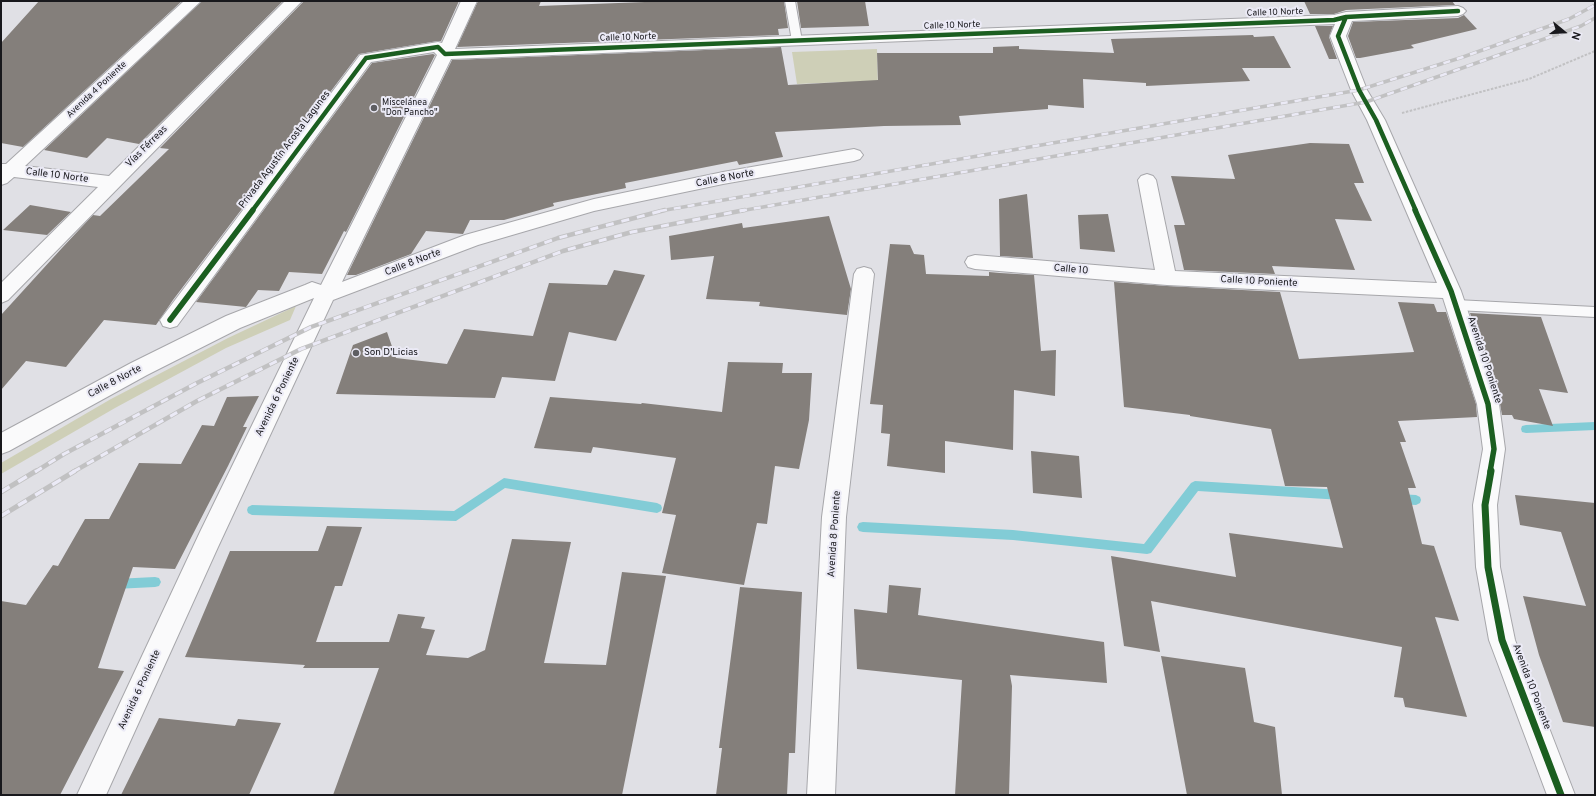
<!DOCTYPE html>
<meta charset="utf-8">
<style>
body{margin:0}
#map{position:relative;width:1596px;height:796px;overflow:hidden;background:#e0e0e5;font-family:Overpass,sans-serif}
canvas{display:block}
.frame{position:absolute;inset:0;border:2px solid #18181c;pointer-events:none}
.north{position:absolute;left:1544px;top:12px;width:40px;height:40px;-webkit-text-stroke:3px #ebeaf6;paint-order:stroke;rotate:108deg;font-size:11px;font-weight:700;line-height:16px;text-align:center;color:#18181c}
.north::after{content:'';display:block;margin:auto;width:14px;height:18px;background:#18181c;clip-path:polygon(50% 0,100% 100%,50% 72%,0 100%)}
</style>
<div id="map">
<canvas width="1596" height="796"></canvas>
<div class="frame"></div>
<div class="north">N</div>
</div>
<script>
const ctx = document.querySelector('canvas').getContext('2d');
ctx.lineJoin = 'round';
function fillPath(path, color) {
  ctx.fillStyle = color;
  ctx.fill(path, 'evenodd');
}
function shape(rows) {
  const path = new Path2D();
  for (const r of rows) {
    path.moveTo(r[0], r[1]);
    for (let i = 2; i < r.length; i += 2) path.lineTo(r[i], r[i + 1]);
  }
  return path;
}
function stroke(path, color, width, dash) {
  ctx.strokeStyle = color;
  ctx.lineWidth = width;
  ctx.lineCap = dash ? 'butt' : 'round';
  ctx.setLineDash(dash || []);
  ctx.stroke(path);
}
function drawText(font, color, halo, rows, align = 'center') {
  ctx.font = font + ' Overpass,sans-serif';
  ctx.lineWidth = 4;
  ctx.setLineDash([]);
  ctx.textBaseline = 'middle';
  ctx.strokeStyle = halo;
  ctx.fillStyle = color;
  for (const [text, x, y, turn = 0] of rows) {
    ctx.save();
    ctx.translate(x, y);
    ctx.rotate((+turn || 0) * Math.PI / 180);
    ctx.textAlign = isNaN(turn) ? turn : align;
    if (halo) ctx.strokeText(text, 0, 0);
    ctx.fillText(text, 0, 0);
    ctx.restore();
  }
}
fillPath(shape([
 [877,49,878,92,845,94,843,82,797,84,792,52],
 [296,306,290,320,226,348,115,408,1,474,1,463,111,399,228,338]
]), '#cecfb7');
fillPath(shape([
 [1595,422,1595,430,1526,433,1522,432,1521,429,1522,426,1526,425,1595,422],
 [504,478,657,503,661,505,662,508,661,511,657,513,505,488,456,521,252,515,248,513,247,510,248,507,252,505,454,511,504,478],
 [1195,481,1342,490,1346,492,1347,495,1346,498,1342,500,1198,491,1151,553,1147,554,1013,540,863,532,859,531,857,527,859,523,863,522,1013,530,1144,544,1191,483,1195,481],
 [1398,494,1416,495,1420,497,1421,500,1420,503,1416,505,1398,504,1394,502,1393,499,1394,496,1398,494],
 [155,577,159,578,161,582,159,586,155,587,115,589,111,588,109,584,111,580,115,579,155,577]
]), '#82ccd6');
fillPath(shape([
 [39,1,182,1,23,147,1,143,1,43],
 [202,1,283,1,139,144,107,138,87,158,44,150],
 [304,1,459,1,441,41,438,41,359,54,173,300,156,325,104,320,66,367,26,361,1,390,1,315,62,248,93,215,100,216,169,149,160,148],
 [478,1,541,1,539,6,671,1,784,1,788,28,778,29,779,35,457,47],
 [797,1,865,1,869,26,801,28],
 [1304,1,1452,1,1455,5,1346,10,1334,14,1310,14],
 [1464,15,1477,29,1411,45,1414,48,1360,58,1356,58,1348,36,1353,22,1458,18],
 [1315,26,1333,26,1329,37,1337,59,1329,59],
 [1253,35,1254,37,1274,36,1291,68,1242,68,1250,81,1146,86,1146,83,1083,79,1084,108,1048,105,1048,109,959,116,961,125,884,126,775,132,783,157,739,165,737,161,625,183,626,188,553,203,554,206,504,220,470,220,463,234,426,231,411,254,356,275,347,275,452,60,781,47,788,85,878,80,877,53,993,53,993,47,1019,46,1019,49,1114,53,1111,39],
 [433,54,435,55,346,232,344,231,322,274,289,272,279,291,258,290,246,307,196,302,372,63],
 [1310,143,1349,144,1364,183,1354,183,1372,221,1335,219,1355,270,1272,266,1275,274,1184,270,1174,225,1185,225,1171,176,1235,179,1228,155],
 [1027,194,1033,258,1000,256,999,199],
 [30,205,71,212,47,235,3,230],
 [1108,214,1115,252,1080,249,1078,215],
 [829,216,851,289,847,315,759,306,760,302,706,299,714,256,671,260,669,236,742,223,743,228],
 [890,244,910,245,914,254,924,255,926,274,989,276,989,272,1000,273,1034,275,1041,351,1056,350,1055,396,1014,390,1013,450,945,441,945,473,887,466,890,434,881,433,883,405,870,404],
 [614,270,645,275,616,341,569,332,555,381,502,377,495,398,336,394,353,345,387,332,396,358,447,364,464,329,533,336,549,283,607,285],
 [1114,282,1167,286,1280,292,1299,359,1414,352,1398,302,1434,304,1437,312,1446,312,1476,404,1477,417,1398,421,1406,442,1400,442,1416,488,1408,488,1422,544,1434,546,1459,621,1435,617,1467,717,1405,707,1403,698,1394,697,1402,647,1151,601,1160,652,1124,646,1111,556,1236,577,1229,533,1343,548,1327,487,1285,486,1271,429,1190,416,1190,415,1124,407],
 [1470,313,1541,317,1568,393,1539,389,1553,426,1514,419,1512,415,1502,415,1500,404],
 [728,362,783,363,782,373,812,373,809,420,799,469,775,466,767,524,757,523,744,585,662,573,676,515,662,513,676,458,593,447,591,453,534,448,550,397,641,404,642,403,722,412],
 [259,396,243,427,247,427,228,466,175,569,133,567,98,668,124,671,60,795,1,795,1,601,26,605,53,565,58,566,85,519,109,519,139,463,181,464,202,425,214,426,227,397],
 [1031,451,1079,456,1082,498,1033,493],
 [1515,495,1595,503,1595,727,1563,722,1539,655,1523,596,1586,606,1561,532,1520,525],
 [327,526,362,527,342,586,335,586,316,642,389,642,398,614,425,617,421,628,435,630,426,655,468,658,485,650,512,539,571,542,544,663,606,665,622,572,666,576,622,795,333,795,379,668,303,668,305,665,185,657,230,551,318,551],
 [889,585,921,588,918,615,1104,642,1107,683,1010,675,1012,686,1009,795,955,795,962,680,857,669,854,609,887,613],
 [740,587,802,592,795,753,789,753,787,795,716,795,722,748,719,748],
 [1161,656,1245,668,1254,722,1275,727,1282,795,1187,795],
 [159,718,235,726,238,719,281,723,249,795,121,795]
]), '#847f7b');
const service = shape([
 [785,1,795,1,802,41,801,43,797,44,792,41,785,1],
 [1456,300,1595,307,1595,317,1456,310,1451,309,1449,305,1451,301,1456,300]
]);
const minor = shape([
 [184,1,201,1,25,166,109,176,285,1,302,1,8,300,1,303,1,283,98,187,14,177,7,183,1,185,1,164,6,164,184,1],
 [461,1,477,1,455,49,1334,15,1346,12,1458,6,1463,8,1466,11,1463,14,1458,16,1352,21,1346,36,1367,90,1385,120,1461,291,1499,404,1505,449,1497,505,1500,567,1515,640,1575,795,1547,795,1489,640,1476,567,1473,505,1483,449,1477,404,1443,298,1167,285,975,269,968,267,965,262,968,257,975,255,1155,270,1138,180,1141,176,1147,174,1153,176,1156,180,1175,271,1437,283,1367,120,1351,90,1330,36,1335,24,451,59,342,282,465,235,594,199,723,172,854,149,860,151,863,155,860,159,854,161,723,184,594,211,478,245,333,300,218,547,106,795,77,795,200,532,314,298,240,328,147,375,9,451,1,454,1,433,131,363,226,316,305,285,312,282,321,285,437,55,434,52,371,62,177,326,170,328,163,326,160,320,360,55,438,42,442,43,461,1],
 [864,267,871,269,874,274,846,517,835,795,807,795,822,517,854,274,857,269,864,267]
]);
stroke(service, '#a7a7ab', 2);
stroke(minor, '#a7a7ab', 2);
stroke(shape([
 [1402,113,1529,79,1595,51]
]), '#c1c1c3', 2, [2.5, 1.5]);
fillPath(service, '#fafafb');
fillPath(minor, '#fafafb');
const railFar2 = shape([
 [660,211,1359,90,1463,57,1569,19,1595,5],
 [740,211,1366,102,1581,26,1595,18]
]);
const railFar1 = shape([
 [35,472,64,454,197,383,311,327,558,238,665,210],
 [73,472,197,401,301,349,563,251,632,232,745,210]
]);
const rail = shape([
 [1,492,36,471],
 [1,516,75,471]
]);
stroke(railFar2, '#c1c1c2', 3.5);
stroke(railFar1, '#c1c1c2', 4.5);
stroke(rail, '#c1c1c2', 5);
stroke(railFar2, '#ebeaf6', 2.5, [7]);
stroke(railFar1, '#ebeaf6', 3, [8]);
stroke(rail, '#ebeaf6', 3.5, [10]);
stroke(shape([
 [1346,17,1338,36,1359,90,1376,120,1416,211],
 [252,211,366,58,438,47,445,54,1334,20,1346,17,1458,11]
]), '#1b5e20', 4.5);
stroke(shape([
 [1415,210,1451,291,1488,404,1494,449,1490,472],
 [170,320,253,210]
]), '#1b5e20', 5.5);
stroke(shape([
 [1491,471,1485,505,1488,567,1502,640,1561,795]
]), '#1b5e20', 7);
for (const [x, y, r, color] of [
 [374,108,4,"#5e5e62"],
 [356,353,4,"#5e5e62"]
]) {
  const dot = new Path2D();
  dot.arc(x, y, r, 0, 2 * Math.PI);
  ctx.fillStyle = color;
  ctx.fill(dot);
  stroke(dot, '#ebeaf6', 1.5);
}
drawText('9px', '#18181c', '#ebeaf6', [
 ["Calle 10 Norte",1275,13,-2],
 ["Calle 10 Norte",952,26,-2],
 ["Calle 10 Norte",628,38,-2],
 ["Avenida 4 Poniente",97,90,-43]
]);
drawText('9px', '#18181c', '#ebeaf6', [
 ["Miscelánea",382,103],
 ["\"Don Pancho\"",382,113]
], 'left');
drawText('10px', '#18181c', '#ebeaf6', [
 ["Vías Férreas",147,147,-45],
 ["Privada Agustín Acosta Lagunes",285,150,-53],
 ["Calle 10 Norte",57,176,7],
 ["Calle 8 Norte",725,179,-11],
 ["Calle 8 Norte",413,263,-21],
 ["Calle 10",1071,270,5],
 ["Calle 10 Poniente",1259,282,3],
 ["Avenida 10 Poniente",1484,360,72],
 ["Calle 8 Norte",115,382,-28],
 ["Avenida 6 Poniente",278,397,-64],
 ["Avenida 8 Poniente",835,534,-86],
 ["Avenida 10 Poniente",1531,687,69],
 ["Avenida 6 Poniente",140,690,-65]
]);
drawText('10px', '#18181c', '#ebeaf6', [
 ["Son D'Licias",364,353]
], 'left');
</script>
